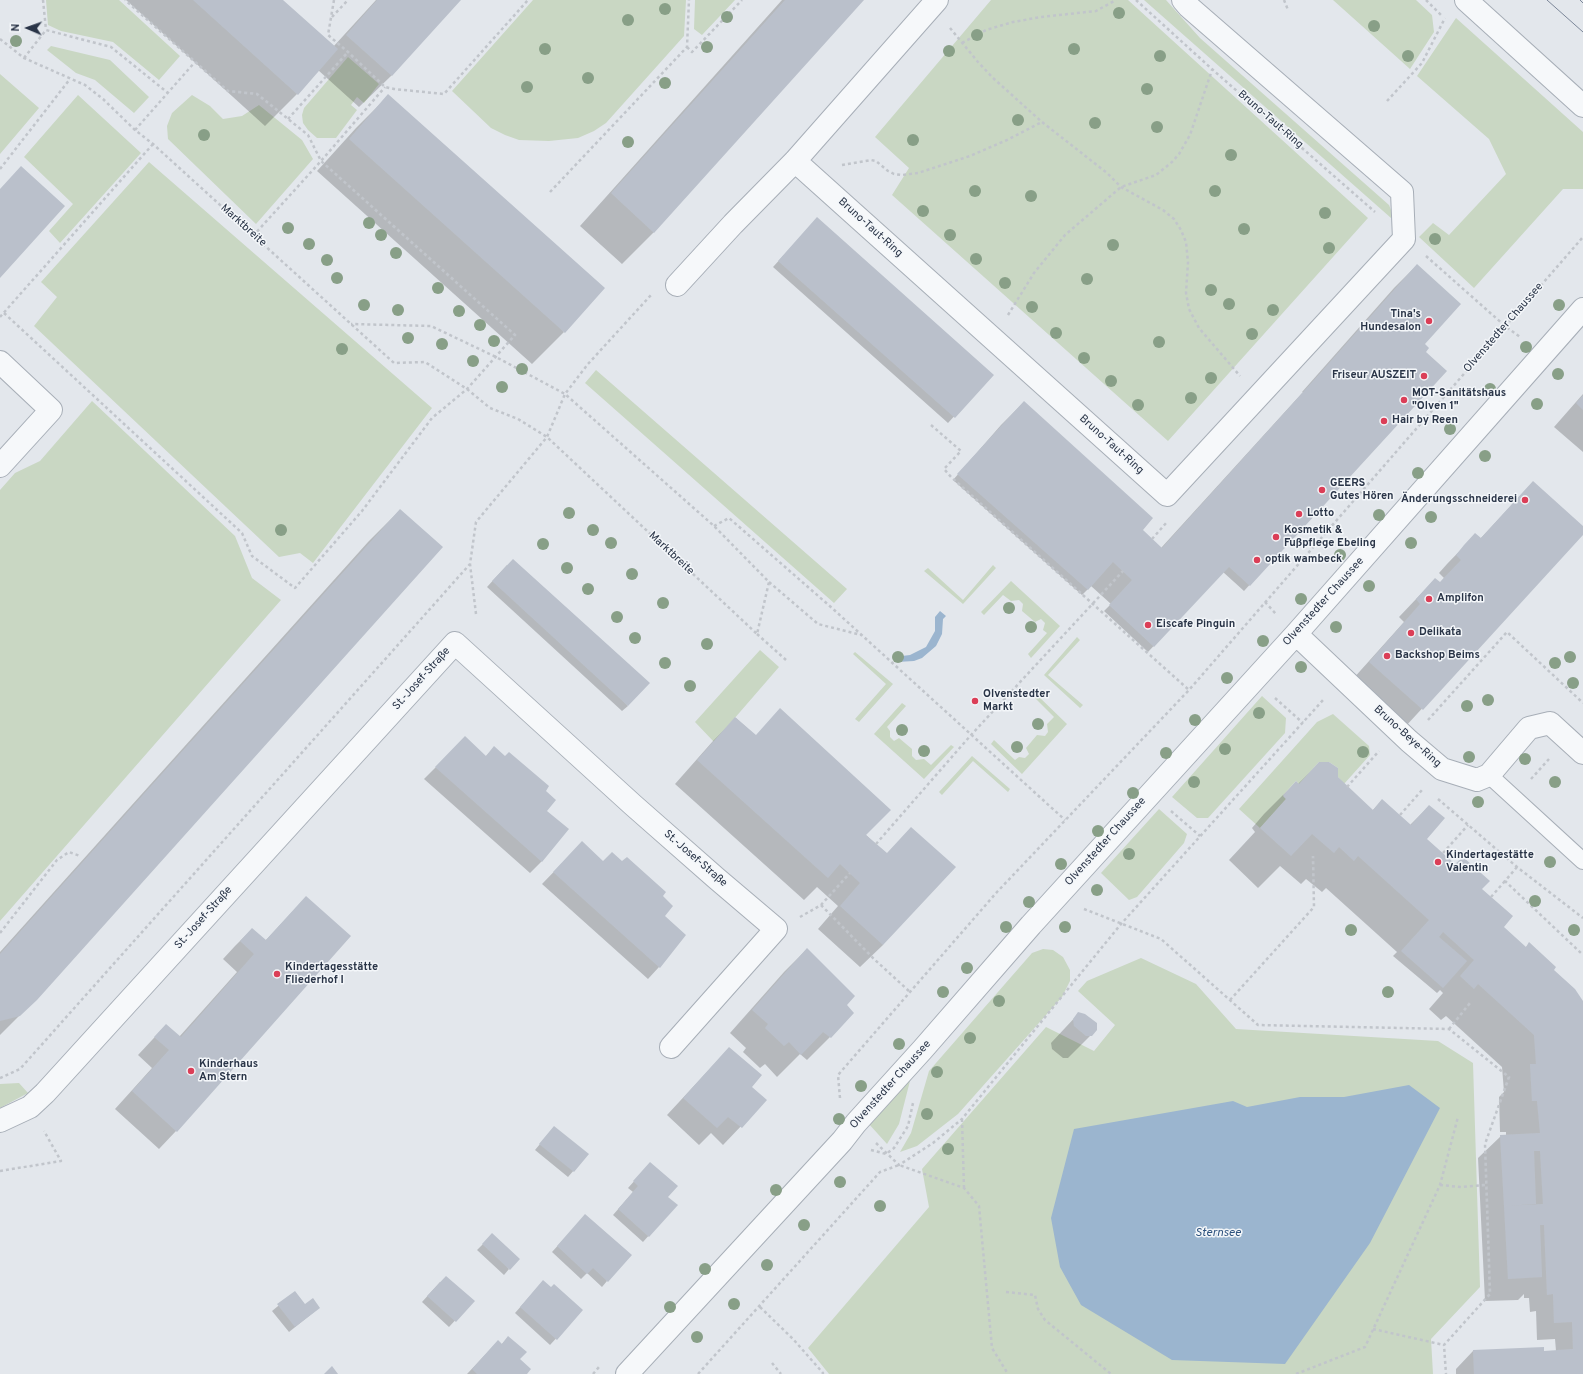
<!DOCTYPE html>
<meta charset="utf-8">
<style>
body{margin:0}
#map{position:relative;width:1583px;height:1374px;overflow:hidden;background:#e3e7ec;font-family:Overpass,sans-serif}
canvas{display:block}
.north{position:absolute;left:8px;top:8px;width:40px;height:40px;-webkit-text-stroke:3px #f3f6f9;paint-order:stroke;rotate:272deg;font-size:11px;font-weight:700;line-height:16px;text-align:center;color:#293447}
.north::after{content:'';display:block;margin:auto;width:14px;height:18px;background:#293447;clip-path:polygon(50% 0,100% 100%,50% 72%,0 100%)}
</style>
<div id="map">
<canvas width="1583" height="1374"></canvas>
<div class="north">N</div>
</div>
<script>
const ctx = document.querySelector('canvas').getContext('2d');
ctx.lineJoin = 'round';
function fillPath(path, color) {
  ctx.fillStyle = color;
  ctx.fill(path, 'evenodd');
}
function shape(rows) {
  const path = new Path2D();
  for (const r of rows) {
    path.moveTo(r[0], r[1]);
    for (let i = 2; i < r.length; i += 2) path.lineTo(r[i], r[i + 1]);
  }
  return path;
}
function stroke(path, color, width, dash) {
  ctx.strokeStyle = color;
  ctx.lineWidth = width;
  ctx.lineCap = dash ? 'butt' : 'round';
  ctx.setLineDash(dash || []);
  ctx.stroke(path);
}
function drawText(font, color, halo, rows, align = 'center') {
  ctx.font = font + ' Overpass,sans-serif';
  ctx.lineWidth = 3;
  ctx.setLineDash([]);
  ctx.textBaseline = 'middle';
  ctx.strokeStyle = halo;
  ctx.fillStyle = color;
  for (const [text, x, y, turn = 0] of rows) {
    ctx.save();
    ctx.translate(x, y);
    ctx.rotate((+turn || 0) * Math.PI / 180);
    ctx.textAlign = isNaN(turn) ? turn : align;
    if (halo) ctx.strokeText(text, 0, 0);
    ctx.fillText(text, 0, 0);
    ctx.restore();
  }
}
fillPath(shape([
 [46,0,119,0,180,56,159,80,113,42,61,31,48,25],
 [533,0,686,0,684,36,606,123,594,131,578,138,549,141,519,140,505,135,491,128,452,91],
 [695,0,735,0,702,35,694,29],
 [991,0,1128,0,1368,218,1168,441,892,195,909,168,875,137],
 [1144,0,1166,0,1200,38,1389,205,1391,210,1391,218],
 [1333,0,1416,0,1432,15,1434,32,1410,69],
 [1456,18,1583,132,1583,189,1563,189,1474,288,1419,237,1433,223,1449,235,1506,174,1489,139,1417,76],
 [51,46,110,60,149,97,134,113,95,80,76,73,47,50],
 [348,57,379,84,364,103,357,97,351,105,357,110,336,138,317,138,308,130,303,123,302,115,304,108],
 [0,74,39,108,0,154],
 [78,95,141,153,60,243,49,231,73,204,24,157],
 [192,95,210,106,223,119,242,116,259,105,302,140,313,159,256,224,168,139,167,126,172,113],
 [149,162,432,408,313,563,300,553,279,557,34,326,57,297,41,282],
 [596,370,847,589,834,603,585,383],
 [92,401,235,536,252,578,281,600,0,921,0,490,15,473,40,461],
 [993,565,996,568,963,604,924,571,928,568,963,600],
 [1011,581,1060,626,1031,658,1028,654,1047,633,1043,630,1045,623,1041,619,1035,622,1022,611,1023,604,1019,600,1011,601,1003,595,984,615,981,612],
 [1077,637,1080,640,1048,675,1083,705,1080,708,1044,675],
 [760,650,779,667,714,742,695,722],
 [855,652,893,684,859,722,855,719,886,684,853,654],
 [1036,694,1067,724,1022,774,991,744,994,740,1015,760,1019,757,1025,758,1029,754,1026,748,1037,735,1045,736,1048,732,1047,724,1054,717,1034,697],
 [1262,696,1286,718,1285,733,1208,818,1197,818,1172,797],
 [902,703,906,706,887,727,890,731,890,737,894,741,899,738,912,749,912,756,916,760,924,759,931,765,951,745,954,747,924,779,874,734],
 [1333,714,1369,746,1370,755,1344,784,1338,777,1338,768,1329,762,1319,762,1299,784,1296,781,1283,795,1286,799,1260,828,1239,809,1317,722],
 [972,756,1010,789,1008,792,973,761,942,795,939,792],
 [1159,809,1187,834,1184,843,1137,897,1129,900,1101,873],
 [1043,949,1053,950,1063,957,1070,970,1070,981,1062,997,958,1114,917,1146,900,1152,911,1133,929,1071,1032,953],
 [1141,958,1196,984,1236,1029,1438,1041,1473,1063,1480,1287,1431,1339,1433,1374,829,1374,808,1348,929,1207,922,1169,1046,1027,1094,1051,1115,1025,1078,991,1087,981],
 [911,1077,899,1124,887,1144,868,1123],
 [19,1083,28,1093,0,1108,0,1084]
]), '#c9d7c3');
fillPath(shape([
 [940,611,946,616,943,619,942,634,936,646,922,658,914,661,897,662,902,656,910,655,926,647,935,631,935,617],
 [1409,1085,1440,1108,1370,1243,1285,1364,1172,1360,1081,1305,1060,1267,1051,1218,1074,1129,1233,1101,1247,1107,1300,1097,1344,1097]
]), '#9bb5cf');
fillPath(shape([
 [126,0,281,0,333,47,376,0,459,0,391,76,359,107,318,70,297,94,265,126],
 [782,0,863,0,654,232,622,264,580,226],
 [388,96,564,332,532,364,317,171,356,128],
 [812,224,992,375,948,423,773,267],
 [1417,265,1424,344,1420,356,1445,371,1244,591,1223,572,1148,652,1104,611,1111,604,1091,586,1082,595,953,480,1001,425,1024,402,1141,530,1161,548,1303,392,1302,392,1394,288],
 [1583,394,1583,452,1554,427],
 [1533,482,1583,528,1583,534,1405,727,1352,680,1404,622,1399,617,1435,579,1440,583,1444,578,1439,573,1447,564,1475,535,1480,539],
 [400,510,36,999,0,1035,0,952,368,542],
 [507,565,628,706,622,711,487,587],
 [736,718,887,854,883,945,860,967,818,929,838,906,817,887,804,900,675,784,713,741],
 [465,738,485,757,494,748,544,792,546,811,567,830,541,862,530,873,424,779],
 [1319,763,1372,811,1382,800,1410,825,1429,806,1425,839,1481,889,1502,927,1525,948,1529,944,1583,1003,1583,1374,1456,1374,1456,1369,1473,1351,1556,1351,1555,1339,1537,1340,1536,1311,1530,1312,1529,1298,1524,1298,1524,1294,1518,1300,1485,1301,1478,1158,1501,1136,1506,1135,1506,1132,1500,1132,1499,1097,1504,1092,1502,1067,1446,1016,1441,1020,1429,1009,1443,993,1440,990,1437,993,1393,956,1397,952,1326,888,1322,892,1306,879,1301,884,1280,866,1258,888,1229,860,1255,832,1252,828,1264,814,1296,782,1298,784],
 [571,854,603,862,662,896,664,916,659,967,648,979,542,884],
 [306,897,176,1131,159,1149,115,1109,152,1068,138,1055,166,1025,179,1037,237,972,223,959,235,946,252,929,265,941],
 [807,949,846,1005,830,1037,807,1060,800,1054,777,1077,765,1064,760,1068,743,1052,746,1048,730,1033,784,972],
 [1079,1013,1091,1035,1068,1058,1063,1058,1052,1049,1051,1043],
 [729,1048,751,1087,766,1100,723,1145,711,1133,699,1145,667,1115],
 [549,1133,588,1154,568,1177,535,1150],
 [645,1169,667,1197,676,1205,643,1242,613,1215,633,1192,628,1188],
 [580,1221,607,1281,602,1287,587,1273,581,1279,552,1252],
 [487,1240,509,1269,504,1275,477,1250],
 [440,1282,473,1301,449,1327,422,1302],
 [538,1287,582,1310,550,1345,515,1313],
 [295,1292,305,1305,319,1308,289,1332,272,1311],
 [508,1337,526,1374,467,1374,498,1341,501,1345]
]), '#0003');
fillPath(shape([
 [193,0,283,0,338,49,298,95],
 [377,0,461,0,392,76,346,35],
 [785,0,864,0,654,233,611,193],
 [388,94,605,288,565,333,349,139],
 [21,166,65,206,0,278,0,189],
 [817,217,994,375,955,418,778,261],
 [1417,264,1461,304,1425,344,1429,348,1426,352,1447,371,1250,586,1229,567,1154,647,1109,605,1132,580,1113,562,1088,590,957,474,1024,401,1153,518,1143,530,1162,548,1323,370,1322,371],
 [1583,395,1583,410,1576,403],
 [1533,481,1583,526,1583,535,1423,710,1369,662,1420,604,1416,599,1435,578,1440,582,1461,560,1456,555,1464,545,1475,533,1481,538],
 [400,509,443,547,37,1000,20,1016,0,1021,0,954],
 [513,559,650,683,628,706,492,581],
 [780,708,891,810,866,835,887,853,911,827,956,867,883,945,840,906,860,883,840,864,828,878,697,760,735,717,756,735],
 [465,736,486,756,494,746,505,756,509,752,549,786,546,791,556,800,547,811,569,829,542,862,435,767],
 [1319,762,1329,762,1338,768,1338,777,1373,810,1382,799,1411,825,1429,805,1445,818,1427,839,1455,864,1463,857,1490,881,1482,889,1513,916,1504,927,1526,947,1529,942,1556,967,1554,970,1575,989,1583,1001,1583,1374,1474,1374,1473,1350,1544,1347,1544,1351,1573,1349,1572,1322,1554,1323,1553,1294,1547,1295,1544,1225,1540,1225,1542,1277,1508,1279,1504,1206,1543,1204,1540,1151,1534,1151,1536,1204,1504,1206,1500,1135,1540,1133,1537,1101,1532,1101,1530,1064,1536,1064,1534,1035,1478,984,1474,989,1460,976,1474,960,1443,932,1439,937,1467,961,1443,988,1401,951,1429,920,1358,856,1354,861,1339,847,1334,853,1312,834,1291,856,1260,828,1286,799,1283,796,1296,781,1299,784],
 [582,841,603,861,612,852,622,861,627,857,666,892,663,896,673,906,665,916,686,935,660,968,553,872],
 [306,896,351,936,177,1132,132,1091,169,1050,154,1037,166,1024,181,1037,254,954,240,941,252,928,266,940],
 [807,948,855,996,847,1005,854,1013,831,1038,823,1032,801,1055,789,1042,784,1046,765,1028,768,1024,752,1010],
 [1078,1012,1085,1014,1097,1023,1097,1030,1092,1036,1086,1036,1074,1026,1073,1019],
 [729,1047,762,1075,752,1087,767,1100,742,1128,728,1117,717,1128,683,1098],
 [554,1126,589,1154,574,1172,539,1144],
 [650,1162,678,1186,668,1197,678,1205,649,1237,618,1209,638,1186,633,1181],
 [585,1214,632,1255,608,1282,593,1268,587,1274,557,1246],
 [492,1233,520,1259,510,1270,482,1244],
 [446,1276,475,1301,456,1322,427,1296],
 [543,1280,551,1287,554,1284,583,1310,557,1340,520,1307],
 [295,1291,305,1304,313,1298,320,1308,295,1327,277,1304],
 [508,1336,527,1352,520,1359,531,1369,527,1374,477,1374,472,1369,498,1340,502,1344],
 [332,1366,338,1374,324,1374]
]), '#bac0cb');
const lane = shape([
 [1489,775,1583,861]
]);
const street = shape([
 [1466,0,1583,106],
 [795,161,1167,495,1404,239,1402,192,1189,7,1183,0],
 [677,285,733,224,795,161,937,0],
 [0,362,51,410,0,466],
 [1296,634,1409,741,1442,769,1477,780,1489,775,1529,728,1550,723,1583,753],
 [0,1121,30,1107,45,1093,455,643,633,805,716,878,776,929,671,1047],
 [627,1374,842,1141,856,1123,923,1049,1031,925,1296,634,1583,309]
]);
stroke(lane, '#a7aeb7', 18);
stroke(street, '#a7aeb7', 24);
stroke(shape([
 [43,0,46,30],
 [334,0,328,35,348,52,385,87,394,89,444,94,528,0],
 [1136,0,1213,70,1375,212],
 [1284,0,1288,10],
 [1426,0,1441,15],
 [332,17,348,0],
 [950,28,978,62,993,78,1042,122,1107,173,1121,187,1163,210,1174,219,1181,230,1186,242,1188,262,1186,293,1189,309,1199,328,1240,376],
 [0,39,24,58,85,85,103,99,135,130,153,144,351,324,394,363,425,362,467,389,490,408,518,419,547,437,757,634,769,582,714,526,565,394,496,357,431,326,351,324],
 [962,43,986,30,1013,22,1041,17,1096,11,1116,0],
 [687,47,692,52,742,0],
 [24,58,46,30,111,47,168,93],
 [1387,101,1422,63,1445,18],
 [288,119,348,52],
 [135,130,195,62],
 [842,165,871,160,876,161,888,171,894,174,902,175,918,173,970,156,1007,140,1042,122],
 [0,169,70,79],
 [550,192,687,47,689,0],
 [253,236,321,161,385,87],
 [1426,256,1505,326,1520,337],
 [4,313,242,533,252,556,295,588,362,511,432,418,467,389,515,335,321,161,308,135,257,94,228,91,125,0],
 [1008,315,1034,273,1065,235,1121,187,1156,175,1172,162,1179,154,1190,135,1212,70],
 [0,317,153,144],
 [931,425,961,451,944,469,951,477,1189,690],
 [714,526,729,518,832,608,1065,820],
 [1152,539,1167,522],
 [769,582,818,624,861,635],
 [1265,602,1276,614],
 [476,614,470,564,476,522,547,437,565,394,588,364,651,295],
 [757,634,786,660],
 [1275,698,1303,723],
 [1428,720,1507,632,1583,703],
 [1531,779,1549,759],
 [1347,787,1379,751],
 [1438,799,1517,867,1583,918],
 [1171,811,1200,836],
 [1400,815,1422,790],
 [876,844,971,735,1123,571],
 [1443,853,1468,825],
 [1517,867,1505,881,1583,955],
 [1491,897,1505,881],
 [821,905,874,959,910,992],
 [1084,909,1161,939,1258,1025,1449,1029,1509,1077,1485,1144,1490,1294,1444,1345,1446,1374],
 [800,917,821,905,850,873],
 [0,933,57,860,69,852,80,856],
 [1230,1000,1314,907,1313,856],
 [1449,1029,1470,1003],
 [0,1078,20,1069,470,564],
 [840,1098,838,1075,910,992,997,892,1189,690,1583,237],
 [962,1119,964,1188],
 [876,1143,899,1165,933,1143,962,1119,1121,924,1324,699],
 [871,1150,886,1154,894,1148,908,1126,913,1103],
 [0,1171,61,1161,44,1131],
 [1440,1185,1461,1187,1486,1185],
 [1006,1292,1035,1295,1038,1309,1045,1320,1111,1374],
 [760,1307,793,1339,823,1373,822,1374],
 [1373,1329,1444,1345],
 [772,1363,781,1374],
 [593,1374,599,1367],
 [698,1374,880,1172,899,1165,964,1188,979,1206,992,1348,1008,1374],
 [1296,1374,1365,1347,1440,1185,1458,1117]
]), '#c1c5cb', 2.5, [3, 3]);
stroke(lane, '#f6f8fa', 16);
stroke(street, '#f6f8fa', 22);
stroke(shape([
 [1547,0,1583,32],
 [1580,0,1583,3]
]), '#7b8698', 1);
ctx.fillStyle = '#889f87';
for (const [x, y] of [
 [665,9],
 [1119,13],
 [727,17],
 [628,20],
 [1374,26],
 [977,35],
 [16,41],
 [707,47],
 [545,49],
 [1074,49],
 [949,51],
 [1160,56],
 [1408,56],
 [588,78],
 [665,83],
 [527,87],
 [1147,89],
 [1018,120],
 [1095,123],
 [1157,127],
 [204,135],
 [913,140],
 [628,142],
 [1231,155],
 [975,191],
 [1215,191],
 [1031,196],
 [923,211],
 [1325,213],
 [369,223],
 [288,228],
 [1244,229],
 [381,235],
 [950,235],
 [1435,239],
 [309,244],
 [1113,245],
 [1329,248],
 [396,253],
 [976,259],
 [327,260],
 [337,278],
 [1087,279],
 [1005,283],
 [438,288],
 [1211,290],
 [1229,304],
 [364,305],
 [1559,305],
 [1032,307],
 [398,310],
 [1273,310],
 [459,311],
 [480,325],
 [1056,333],
 [1252,334],
 [408,338],
 [494,341],
 [1159,342],
 [442,344],
 [1526,347],
 [342,349],
 [1084,358],
 [473,361],
 [522,369],
 [1558,374],
 [1211,378],
 [1111,381],
 [502,387],
 [1490,389],
 [1191,398],
 [1537,404],
 [1138,405],
 [1450,429],
 [1485,456],
 [1418,473],
 [569,513],
 [1379,515],
 [1431,517],
 [281,530],
 [593,530],
 [611,543],
 [1411,543],
 [543,544],
 [1340,555],
 [567,568],
 [632,574],
 [1369,586],
 [588,589],
 [1301,599],
 [663,603],
 [1009,608],
 [617,617],
 [1031,627],
 [1336,627],
 [635,638],
 [1263,641],
 [707,644],
 [898,657],
 [1570,657],
 [665,663],
 [1555,663],
 [1301,667],
 [1227,678],
 [1573,683],
 [690,686],
 [1488,700],
 [1467,706],
 [1259,713],
 [1195,720],
 [1038,724],
 [902,730],
 [1017,747],
 [1225,749],
 [924,751],
 [1363,752],
 [1166,753],
 [1469,757],
 [1525,759],
 [1194,782],
 [1555,782],
 [1133,793],
 [1478,802],
 [1098,831],
 [1129,854],
 [1550,862],
 [1061,864],
 [1097,890],
 [1535,901],
 [1029,902],
 [1006,927],
 [1065,927],
 [1351,930],
 [1574,930],
 [967,968],
 [943,992],
 [1388,992],
 [999,1001],
 [970,1038],
 [899,1044],
 [937,1072],
 [861,1086],
 [927,1114],
 [839,1119],
 [948,1149],
 [840,1182],
 [776,1190],
 [880,1206],
 [804,1225],
 [767,1265],
 [705,1269],
 [734,1304],
 [670,1307],
 [697,1337]
]) {
  ctx.beginPath();
  ctx.arc(x, y, 6, 0, 2 * Math.PI);
  ctx.fill();
}
for (const [x, y, r, color] of [
 [1429,321,4,"#db3e57"],
 [1424,376,4,"#db3e57"],
 [1404,400,4,"#db3e57"],
 [1384,421,4,"#db3e57"],
 [1322,490,4,"#db3e57"],
 [1525,500,4,"#db3e57"],
 [1299,514,4,"#db3e57"],
 [1276,537,4,"#db3e57"],
 [1257,560,4,"#db3e57"],
 [1429,599,4,"#db3e57"],
 [1148,625,4,"#db3e57"],
 [1411,633,4,"#db3e57"],
 [1387,656,4,"#db3e57"],
 [975,701,4,"#db3e57"],
 [1438,862,4,"#db3e57"],
 [277,974,4,"#db3e57"],
 [191,1071,4,"#db3e57"]
]) {
  const dot = new Path2D();
  dot.arc(x, y, r, 0, 2 * Math.PI);
  ctx.fillStyle = color;
  ctx.fill(dot);
  stroke(dot, '#f3f6f9', 1.5);
}
drawText('11px', '#293447', '#f3f6f9', [
 ["Bruno-Taut-Ring",1270,120,41],
 ["Marktbreite",243,226,42],
 ["Bruno-Taut-Ring",870,228,42],
 ["Olvenstedter Chaussee",1504,328,-49],
 ["Bruno-Taut-Ring",1111,445,42],
 ["Marktbreite",671,554,43],
 ["Olvenstedter Chaussee",1324,602,-48],
 ["St.-Josef-Straße",422,679,-48],
 ["Bruno-Beye-Ring",1407,737,42],
 ["Olvenstedter Chaussee",1106,842,-48],
 ["St.-Josef-Straße",695,859,41],
 ["St.-Josef-Straße",204,918,-48],
 ["Olvenstedter Chaussee",891,1085,-48]
]);
drawText('bold 11px', '#293447', '#f3f6f9', [
 ["Tina's",1421,315,"right"],
 ["Hundesalon",1421,328,"right"],
 ["Friseur AUSZEIT",1416,376,"right"],
 ["MOT-Sanitätshaus",1412,394],
 ["\"Olven 1\"",1412,407],
 ["Hair by Reen",1392,421],
 ["GEERS",1330,484],
 ["Gutes Hören",1330,497],
 ["Änderungsschneiderei",1517,500,"right"],
 ["Lotto",1307,514],
 ["Kosmetik &",1284,531],
 ["Fußpflege Ebeling",1284,544],
 ["optik wambeck",1265,560],
 ["Amplifon",1437,599],
 ["Eiscafe Pinguin",1156,625],
 ["Delikata",1419,633],
 ["Backshop Beims",1395,656],
 ["Olvenstedter",983,695],
 ["Markt",983,708],
 ["Kindertagestätte",1446,856],
 ["Valentin",1446,869],
 ["Kindertagesstätte",285,968],
 ["Fliederhof I",285,981],
 ["Kinderhaus",199,1065],
 ["Am Stern",199,1078]
], 'left');
drawText('italic 12px', '#2e537f', '#f3f6f9', [
 ["Sternsee",1218,1234]
]);
</script>
